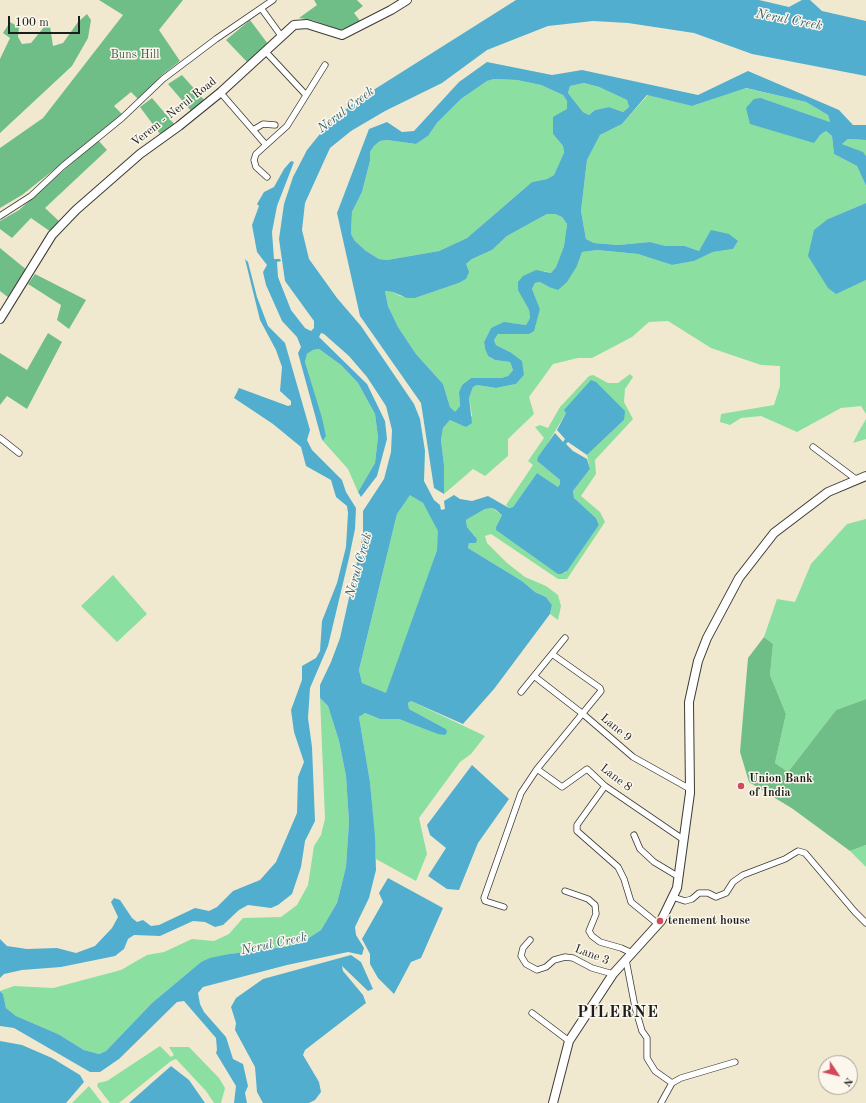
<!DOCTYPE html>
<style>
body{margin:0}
#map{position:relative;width:866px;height:1103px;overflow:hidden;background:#f1e9cf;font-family:"Old Standard TT",serif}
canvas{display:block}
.north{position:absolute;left:818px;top:1055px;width:40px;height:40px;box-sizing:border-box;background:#fbf7ec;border:1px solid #a29f99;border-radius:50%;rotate:125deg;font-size:11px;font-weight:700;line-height:16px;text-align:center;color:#1c1c1c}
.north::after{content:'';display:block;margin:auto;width:14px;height:18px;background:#d1495b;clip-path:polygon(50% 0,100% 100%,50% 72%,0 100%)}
.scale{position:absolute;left:8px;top:16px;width:72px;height:18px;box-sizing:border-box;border:2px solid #1c1c1c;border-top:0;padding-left:5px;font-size:12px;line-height:14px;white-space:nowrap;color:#1c1c1c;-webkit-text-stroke:3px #fbf7ec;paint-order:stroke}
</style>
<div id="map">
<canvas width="866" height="1103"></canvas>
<div class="north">N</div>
<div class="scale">100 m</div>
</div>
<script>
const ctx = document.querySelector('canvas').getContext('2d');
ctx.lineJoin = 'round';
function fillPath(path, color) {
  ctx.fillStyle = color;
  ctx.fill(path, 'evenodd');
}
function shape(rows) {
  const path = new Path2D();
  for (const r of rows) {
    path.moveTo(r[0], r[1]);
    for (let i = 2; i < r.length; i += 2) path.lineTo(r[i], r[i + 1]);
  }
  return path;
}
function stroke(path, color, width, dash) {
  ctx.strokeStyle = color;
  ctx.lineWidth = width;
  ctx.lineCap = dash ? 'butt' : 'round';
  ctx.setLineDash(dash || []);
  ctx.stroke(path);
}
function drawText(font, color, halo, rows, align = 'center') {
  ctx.font = font + ' "Old Standard TT",serif';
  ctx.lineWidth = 3;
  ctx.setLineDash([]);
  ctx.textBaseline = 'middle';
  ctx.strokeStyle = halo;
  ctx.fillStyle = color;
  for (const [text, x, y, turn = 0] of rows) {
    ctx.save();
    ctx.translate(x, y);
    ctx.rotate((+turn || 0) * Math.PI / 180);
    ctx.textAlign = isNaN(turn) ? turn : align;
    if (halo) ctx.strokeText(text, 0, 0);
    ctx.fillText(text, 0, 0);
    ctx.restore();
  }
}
fillPath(shape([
 [494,79,517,80,541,85,563,95,567,101,567,109,553,134,563,146,564,154,554,175,547,179,532,182,467,238,439,251,387,260,379,259,366,251,355,241,351,234,352,212,362,192,370,161,370,152,374,146,380,141,387,140,416,144,428,136,437,123,461,99,487,81],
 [584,83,599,87,627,100,629,107,623,112,609,107,595,110,589,115,583,112,568,93,570,86],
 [745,88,806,102,828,115,830,122,761,98,820,135,826,131,832,136,834,154,857,166,866,186,866,203,828,219,835,293,866,280,866,414,861,406,841,408,797,432,761,416,741,418,730,425,720,422,721,414,774,405,780,386,780,366,761,365,711,348,668,321,649,322,632,337,592,358,578,358,553,364,529,397,534,414,508,439,508,456,485,476,473,469,444,494,444,465,441,440,443,428,450,420,466,426,472,415,469,398,473,387,477,385,496,388,516,384,524,375,510,352,496,345,494,340,498,334,529,334,540,309,532,289,535,283,540,282,549,287,577,266,582,252,597,250,638,254,672,265,694,261,713,252,733,249,738,241,699,251,685,246,666,246,650,242,618,245,594,243,586,239,581,211,587,160,600,135,622,124,648,95,692,106],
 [848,139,866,140,866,156,862,152,842,144],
 [547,214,555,214,562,217,567,224,564,246,556,267,551,273,544,271,522,297,529,310,530,318,526,325,511,323,491,328,484,342,485,349,488,356,495,360,510,362,513,370,508,376,501,378,471,378,462,385,459,392,460,406,455,413,450,407,443,384,416,354,398,327,388,306,385,291,393,292,400,296,415,298,459,283,466,279,466,264,472,259,492,250,507,236],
 [319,349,341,365,358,383,375,414,378,437,375,463,358,492,348,469,323,441,326,436,305,362,307,354,313,350],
 [630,374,633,377,625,389,624,402,633,419,595,460,596,474,581,496,600,512,605,522,567,579,558,579,491,534,485,536,487,543,507,563,525,577,546,586,558,595,561,606,558,620,550,614,552,605,546,597,535,592,522,581,468,548,469,543,477,539,467,527,466,520,485,509,492,508,502,515,496,527,565,573,599,525,596,518,574,498,573,491,590,469,587,455,624,420,566,413,537,461,560,480,560,484,558,487,537,473,513,507,509,508,506,505,533,465,528,461,544,438,535,427,540,425,548,428,560,407,589,376,593,375,608,383,618,383],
 [866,419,866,439,853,443,859,431],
 [410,494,423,503,439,531,437,550,387,694,362,683,359,670,397,514],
 [866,519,866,699,836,710,788,772,775,763,786,714,770,675,773,644,764,637,777,599,795,602,811,564,847,524],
 [113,575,147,614,117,642,81,606],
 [320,698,328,706,339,741,346,776,349,822,346,867,337,903,321,930,301,943,284,947,229,954,201,962,152,1003,106,1051,99,1054,84,1050,58,1034,16,1016,6,1008,3,994,0,991,14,986,53,988,121,970,147,955,164,952,192,939,214,941,229,934,243,918,281,917,297,905,308,885,314,846,321,835,325,819],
 [411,701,485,736,471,754,460,762,419,818,427,854,416,881,376,859,370,782,359,717,365,713,380,719,399,719,419,726,446,729,409,709,408,703],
 [866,845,866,867,850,851],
 [160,1046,171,1057,174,1055,169,1047,189,1047,219,1078,225,1088,221,1103,214,1103,206,1091,176,1059,171,1061,119,1103,110,1103,97,1086,98,1083,107,1081],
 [89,1086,102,1103,72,1103]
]), '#8bdfa1');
fillPath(shape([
 [99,0,183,0,159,30,180,61,162,75,139,100,131,92,114,106,123,115,22,195,0,208,0,148,43,118,123,15],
 [314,0,357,0,363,6,354,13,361,22,340,30,312,20,299,18,317,5],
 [87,14,91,20,88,38,72,66,0,133,0,59,10,38,3,33,10,22,19,27,18,37,22,44,31,43,44,27,50,26,53,46,63,43,78,22],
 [250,20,268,44,248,63,226,40],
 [182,75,206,102,192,112,168,84],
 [152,98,175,125,160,134,140,107],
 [98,140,107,150,45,208,60,222,51,232,31,218,12,238,0,229,0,221,19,210],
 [0,248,28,271,9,298,0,291],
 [35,274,86,300,69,329,57,320,61,305,28,284],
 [48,333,62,342,27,409,7,396,0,405,0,353,27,370],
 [764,637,773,644,770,675,786,714,775,763,788,772,836,710,866,699,866,845,850,851,793,809,749,782,740,752,748,658]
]), '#70be87');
fillPath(shape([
 [516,0,759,0,789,7,802,0,810,0,822,11,866,21,866,76,752,54,694,33,628,23,593,21,548,26,487,50,442,83,385,111,351,131,330,148,305,203,302,230,309,259,337,298,361,326,414,404,420,419,425,451,424,481,434,500,440,505,441,510,445,509,444,501,454,495,460,499,472,501,488,496,509,508,513,507,537,473,558,487,560,484,560,480,537,461,538,457,555,433,563,442,565,439,557,430,566,413,564,410,591,380,596,382,625,411,624,420,587,455,568,442,566,444,573,451,587,459,590,469,573,491,574,498,596,518,599,525,567,571,561,574,558,574,496,530,496,527,502,515,496,510,492,508,485,509,466,520,467,527,477,539,476,543,469,543,468,548,522,581,535,592,546,597,552,605,550,614,494,689,463,724,411,701,408,703,409,709,446,729,447,732,445,735,438,734,399,719,380,719,365,713,359,717,370,782,375,837,376,870,369,898,355,927,356,935,364,948,362,955,348,952,287,965,203,987,198,993,200,1004,204,1012,226,1037,233,1059,243,1064,248,1086,245,1093,247,1103,234,1103,236,1086,216,1053,217,1050,216,1038,184,1001,177,1002,119,1059,100,1072,90,1072,14,1028,0,1026,0,991,3,994,6,1008,16,1016,58,1034,84,1050,99,1054,106,1051,152,1003,201,962,210,958,229,954,284,947,301,943,321,930,337,903,346,867,349,822,346,776,339,741,328,706,320,698,320,685,331,662,340,638,363,535,363,511,384,479,391,452,392,430,386,406,367,377,349,356,324,334,321,333,319,337,367,384,385,421,387,439,377,476,361,497,358,492,375,463,378,437,375,414,358,383,341,365,319,349,313,350,307,354,305,362,322,418,326,436,323,441,321,437,298,353,301,347,297,337,282,321,266,285,263,272,267,265,257,252,252,225,259,206,257,204,264,192,274,187,284,169,291,161,294,162,277,206,272,232,274,259,280,259,281,261,277,262,278,277,291,310,305,328,311,331,314,328,314,321,285,281,279,239,284,204,293,177,307,150,328,124,356,101],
 [410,495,423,503,438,531,437,550,386,693,362,683,359,670,397,514],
 [487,62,552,75,582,70,698,95,748,71,839,110,853,125,866,125,866,140,848,139,842,144,863,152,866,156,866,186,857,166,834,154,832,136,826,131,820,135,814,143,750,124,746,108,754,99,761,98,830,122,828,115,806,102,746,88,692,106,647,95,622,124,600,135,587,160,581,211,586,239,594,243,618,245,650,242,666,246,685,246,699,251,711,230,729,234,738,241,733,249,713,252,694,261,672,265,638,254,597,250,582,252,577,266,567,282,558,290,549,287,540,282,535,283,532,289,540,309,534,331,529,334,498,334,494,340,496,345,510,352,522,361,524,375,516,384,496,388,477,385,473,387,469,398,472,423,466,427,450,420,443,428,441,440,444,465,444,494,434,488,421,403,360,316,337,213,369,129,387,122,402,132,414,131,459,82],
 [494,79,517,80,541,85,563,95,567,101,567,109,553,117,553,134,563,146,564,153,554,175,547,179,532,182,467,238,439,251,387,260,379,259,366,251,355,241,351,234,352,212,362,192,370,161,370,152,374,146,380,141,387,140,416,144,428,136,437,123,461,99,487,81],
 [584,83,599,87,627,100,629,107,623,112,609,107,595,110,589,115,583,112,568,93,570,86],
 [547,214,555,214,562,217,567,224,564,246,556,267,551,273,536,270,523,276,518,282,518,290,529,310,530,318,526,325,504,322,491,328,484,342,485,349,488,356,495,360,510,362,513,370,508,376,501,378,471,378,462,385,459,392,460,406,455,412,450,407,443,384,416,354,398,327,388,306,385,291,393,292,407,298,415,298,459,283,466,279,469,272,466,264,472,259,492,250,507,236],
 [866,203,866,280,836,294,828,288,808,256,814,230,828,219],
 [245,259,248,262,257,297,268,326,285,343,310,430,307,440,312,450,342,480,346,492,356,508,355,529,349,558,328,646,310,688,308,718,312,747,315,821,305,841,301,867,292,894,278,905,271,908,248,905,239,910,223,925,215,927,205,922,193,921,160,936,134,935,128,939,124,949,115,956,61,967,22,970,4,974,0,978,0,939,7,946,27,949,57,948,76,953,95,946,112,928,118,917,111,902,114,898,120,900,132,918,137,922,143,920,151,926,159,925,195,908,209,911,217,907,233,891,260,880,276,862,297,813,298,777,304,762,294,732,291,710,302,680,302,666,316,658,320,651,322,621,337,583,346,547,348,513,347,506,336,497,331,480,306,466,301,447,273,424,234,398,239,388,288,406,291,405,291,401,280,391,282,367,276,350,260,320],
 [472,765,509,799,478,843,459,890,447,889,428,876,446,848,430,835,427,825],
 [388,878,443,908,421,958,411,962,394,994,378,978,370,964,370,954,362,939,383,902,379,893],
 [351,955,361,962,373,989,368,991,342,966,343,971,363,995,366,1003,305,1050,303,1055,319,1082,321,1092,315,1100,309,1103,263,1103,257,1092,255,1067,235,1030,236,1023,231,1007,236,998,263,979],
 [0,1041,22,1045,52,1058,80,1075,84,1082,66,1103,0,1103],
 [171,1066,189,1080,205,1103,129,1103]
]), '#51aecf');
const street = shape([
 [261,8,282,37],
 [266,52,306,95],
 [220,92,266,145],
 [253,130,263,124,275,125],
 [267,177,256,167,254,160,256,154,287,126,325,65],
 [0,216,31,196,63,166,122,118,163,79,216,39,273,0],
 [0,438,19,453],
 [813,447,857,480],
 [534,676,583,714,633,757,690,789],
 [521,692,565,638],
 [537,769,562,787,587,769,605,786,684,840],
 [605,786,577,825,577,831,618,867,624,879,631,902,658,924],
 [634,835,640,849,654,862,679,877],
 [565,891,588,899,595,905,596,914,589,931,592,936,600,942,621,948,632,953],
 [673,897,685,901,692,899,699,893,708,893,716,897,726,893,733,882,743,875,785,859,798,851,805,853,855,912,866,923],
 [504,907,485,901,484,898,521,793,537,769,601,691,600,688,552,654],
 [530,940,523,948,521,956,526,964,537,970,546,967,554,960,565,957,573,958,592,968,613,974],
 [626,960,635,1007,642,1031,647,1038,647,1058,655,1071,672,1083],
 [532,1013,569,1041],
 [661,1103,672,1083,681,1078,735,1062]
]);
const secondary = shape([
 [0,319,52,235,76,210,140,154,179,126,221,92,294,25,307,24,342,35,391,10,407,0],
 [553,1103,569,1041,613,974,661,921,677,888,690,793,689,702,698,661,707,638,739,578,774,533,828,492,866,476]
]);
stroke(street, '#3c3b37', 7);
stroke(secondary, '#3c3b37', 10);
stroke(street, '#fff', 5.5);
stroke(secondary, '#fff', 8);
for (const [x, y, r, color] of [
 [741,786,4,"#d1495b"],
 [660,921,4,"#d1495b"]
]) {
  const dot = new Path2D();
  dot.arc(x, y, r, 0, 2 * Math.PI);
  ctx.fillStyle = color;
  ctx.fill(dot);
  stroke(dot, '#fbf7ec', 1.5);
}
drawText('12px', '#43604b', '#fbf7ec', [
 ["Buns Hill",135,55]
]);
drawText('12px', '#1c1c1c', '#fbf7ec', [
 ["Verem - Nerul Road",174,112,-38],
 ["Lane 9",616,728,40],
 ["Lane 8",616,778,38],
 ["Lane 3",592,955,21]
]);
drawText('bold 12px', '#1c1c1c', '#fbf7ec', [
 ["Union Bank",749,779],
 ["of India",749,793],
 ["tenement house",668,921]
], 'left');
drawText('italic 13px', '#345e6d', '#fbf7ec', [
 ["Nerul Creek",789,20,11],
 ["Nerul Creek",346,110,-37],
 ["Nerul Creek",359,565,-74],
 ["Nerul Creek",274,944,-12]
]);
ctx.letterSpacing = '1px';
drawText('bold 16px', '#1c1c1c', '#fbf7ec', [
 ["PILERNE",618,1013]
]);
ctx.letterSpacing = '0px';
</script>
